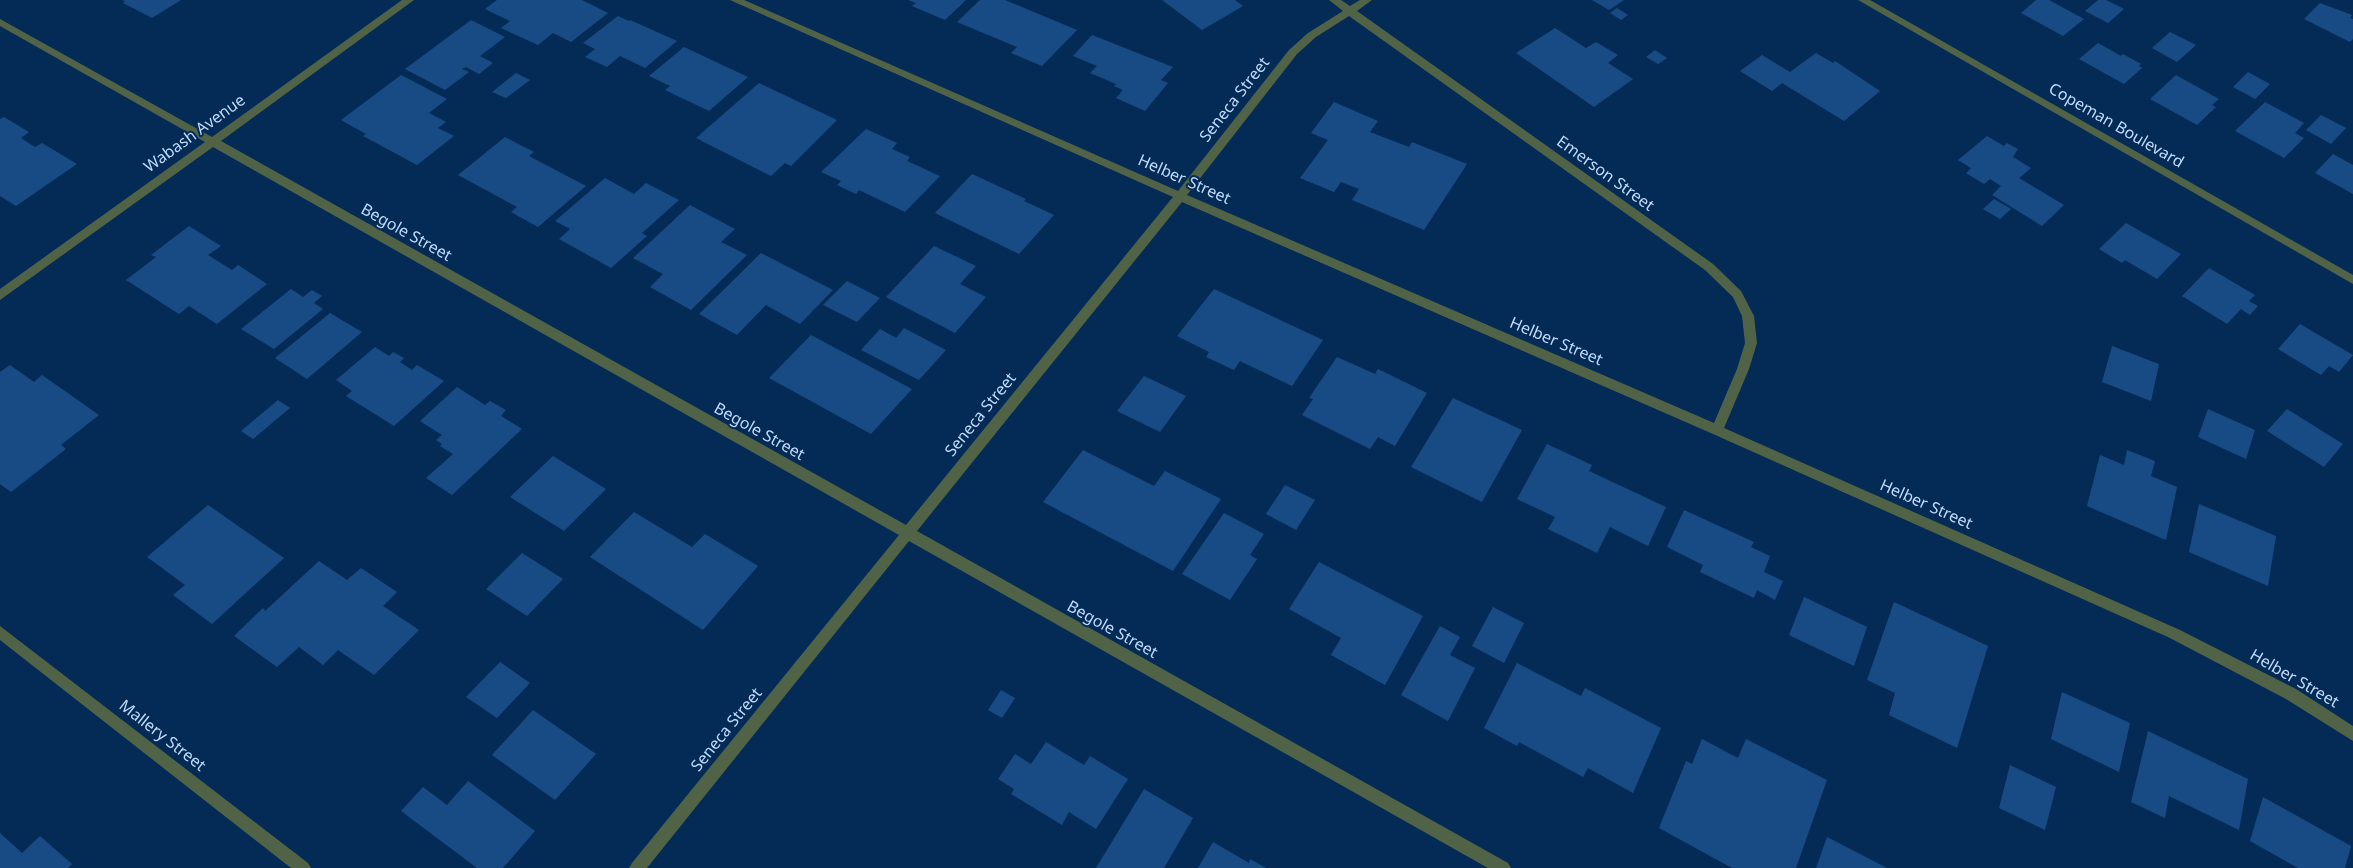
<!DOCTYPE html>
<style>
body{margin:0}
canvas{display:block;background:#042b55}
</style>
<canvas width="2353" height="868"></canvas>
<script>
const ctx = document.querySelector('canvas').getContext('2d');
ctx.lineJoin = 'round';
function fillPath(path, color) {
  ctx.fillStyle = color;
  ctx.fill(path, 'evenodd');
}
function shape(rows) {
  const path = new Path2D();
  for (const r of rows) {
    path.moveTo(r[0], r[1]);
    for (let i = 2; i < r.length; i += 2) path.lineTo(r[i], r[i + 1]);
  }
  return path;
}
function drawText(font, color, halo, rows, align = 'center') {
  ctx.font = font + ' "Noto Sans",sans-serif';
  ctx.lineWidth = 4;
  ctx.setLineDash([]);
  ctx.textBaseline = 'middle';
  ctx.strokeStyle = halo;
  ctx.fillStyle = color;
  for (const [text, x, y, turn = 0] of rows) {
    ctx.save();
    ctx.translate(x, y);
    ctx.rotate((+turn || 0) * Math.PI / 180);
    ctx.textAlign = isNaN(turn) ? turn : align;
    if (halo) ctx.strokeText(text, 0, 0);
    ctx.fillText(text, 0, 0);
    ctx.restore();
  }
}
fillPath(shape([
 [122,0,181,0,152,18,123,3,125,1],
 [497,0,582,0,608,13,571,42,553,33,538,45,501,28,510,21,485,9],
 [908,0,966,0,945,20,912,6,916,3],
 [980,0,1005,0,1077,30,1042,66,1011,53,1017,47,957,22],
 [1162,0,1235,0,1243,6,1202,30],
 [1592,0,1624,0,1609,10],
 [2036,0,2049,0,2084,19,2063,36,2021,13],
 [2098,0,2106,0,2124,9,2108,23,2085,11],
 [2320,3,2352,15,2350,18,2353,19,2353,39,2350,42,2304,19],
 [1617,8,1628,15,1621,20,1610,13],
 [618,16,629,21,630,20,677,41,645,68,620,56,607,67,585,57,595,49,583,43],
 [471,20,505,37,480,56,493,63,479,74,466,67,462,69,469,72,445,90,405,69],
 [1555,28,1586,48,1596,42,1618,55,1608,63,1633,79,1594,107,1516,53],
 [2170,32,2196,45,2177,62,2152,48],
 [1092,35,1173,67,1161,80,1168,83,1145,111,1116,98,1123,90,1114,86,1116,84,1090,73,1097,66,1073,56],
 [2098,43,2121,56,2123,54,2141,64,2139,66,2142,68,2124,84,2079,59],
 [684,47,748,77,709,111,665,90,670,86,649,76],
 [1655,50,1667,58,1658,64,1646,57],
 [1816,53,1833,63,1835,61,1880,91,1844,121,1782,83,1772,91,1740,71,1762,55,1790,72],
 [2248,72,2270,84,2255,99,2233,87],
 [516,73,530,80,506,98,492,92],
 [401,75,447,99,429,113,446,122,438,128,454,136,417,165,363,136,366,134,341,120],
 [2176,75,2219,99,2212,105,2216,107,2197,125,2150,99],
 [759,83,837,120,791,166,785,163,771,176,696,138],
 [1334,102,1378,121,1370,132,1409,147,1412,142,1467,164,1424,230,1352,200,1359,189,1341,182,1334,192,1300,178,1328,140,1311,133],
 [2265,102,2304,123,2295,133,2304,138,2284,158,2235,131],
 [2321,115,2346,128,2331,144,2306,130],
 [4,117,29,132,21,138,35,147,42,143,77,164,16,206,0,196,0,119],
 [866,129,897,143,892,149,910,157,907,161,940,176,905,212,859,190,856,194,837,185,841,181,821,172],
 [1987,136,2004,146,2007,143,2018,149,2013,157,2031,168,2019,178,2064,205,2042,226,1992,195,2001,186,1990,179,1984,184,1966,173,1971,168,1958,160],
 [505,137,534,152,529,156,586,186,538,227,511,212,517,207,458,175],
 [2333,154,2353,165,2353,194,2315,173],
 [972,174,1026,199,1024,201,1054,215,1019,254,935,213],
 [605,178,634,194,646,183,679,200,642,233,647,236,611,268,559,239,570,229,555,221],
 [1994,199,2011,209,2000,219,1983,209],
 [690,205,735,229,721,242,747,255,691,310,650,287,663,274,633,258],
 [2126,223,2181,254,2157,279,2125,260,2122,263,2099,249],
 [189,226,221,246,208,255,232,270,238,265,267,284,217,324,189,306,179,314,126,280,156,257,151,255],
 [934,246,976,266,960,284,986,297,955,333,886,297],
 [761,253,833,290,800,324,766,305,737,335,699,314],
 [2209,268,2255,295,2249,301,2258,306,2250,315,2241,309,2227,324,2182,296],
 [847,281,880,298,857,322,823,305],
 [291,289,303,297,312,290,322,296,314,303,323,309,274,349,241,329],
 [1214,289,1323,340,1292,386,1240,361,1234,370,1206,357,1209,352,1177,336],
 [330,313,362,332,307,379,275,358],
 [2300,324,2353,355,2339,372,2329,366,2321,375,2278,349],
 [904,328,946,350,919,380,861,350,880,329,896,338],
 [811,335,912,389,871,434,769,378],
 [2112,346,2159,364,2151,401,2102,382],
 [375,347,389,356,393,352,404,358,400,362,412,370,417,365,444,381,394,426,346,396,352,391,336,380],
 [1337,357,1375,374,1378,369,1427,393,1395,446,1378,437,1370,449,1302,415,1313,399,1309,398],
 [10,365,34,382,42,375,99,415,61,445,66,449,11,492,0,484,0,372],
 [1144,376,1186,396,1160,432,1117,411],
 [457,387,485,405,490,401,506,410,501,416,522,429,452,495,426,478,453,454,440,446,442,444,436,440,442,435,420,421],
 [1453,398,1522,430,1482,502,1411,467],
 [278,400,290,408,253,439,241,431],
 [2208,409,2255,430,2246,459,2198,437],
 [2287,409,2343,444,2324,467,2267,431],
 [1547,444,1592,465,1589,471,1666,507,1648,546,1610,527,1597,553,1548,529,1555,517,1517,499],
 [1083,450,1154,486,1165,471,1221,499,1173,571,1043,502],
 [2127,450,2155,461,2151,476,2177,487,2166,540,2087,506,2100,455,2124,465],
 [553,456,606,489,564,531,510,497],
 [1285,485,1315,500,1296,530,1266,514],
 [2199,504,2276,536,2268,586,2189,552],
 [208,505,284,558,212,624,173,595,185,585,147,557],
 [1684,510,1754,542,1751,547,1770,556,1764,572,1783,581,1775,600,1757,590,1754,598,1700,572,1703,565,1667,547],
 [634,512,692,547,705,534,758,566,703,630,590,557],
 [1224,513,1264,534,1250,555,1257,559,1230,600,1182,574],
 [522,553,563,579,527,616,486,589],
 [319,561,347,580,361,568,397,592,383,606,419,630,374,675,338,650,323,665,299,647,277,667,234,636,263,608,265,611],
 [1319,562,1423,616,1385,685,1331,655,1341,638,1289,609],
 [1804,597,1867,627,1854,666,1789,635],
 [1894,602,1988,646,1957,748,1889,715,1895,693,1867,680],
 [1493,607,1524,623,1504,663,1472,646],
 [1440,626,1460,637,1450,655,1475,668,1448,721,1401,695],
 [500,662,530,683,497,718,466,697],
 [1517,663,1581,696,1585,688,1661,728,1633,793,1588,768,1583,777,1519,742,1517,746,1484,728],
 [1001,690,1015,698,1002,718,988,710],
 [2062,692,2130,723,2119,772,2051,739],
 [533,710,596,754,555,800,492,755],
 [2148,731,2248,779,2239,830,2169,796,2165,818,2131,802],
 [1702,739,1738,758,1746,739,1827,780,1796,868,1732,868,1659,828,1686,761,1692,764],
 [1046,742,1084,765,1090,756,1128,779,1096,829,1069,812,1062,825,1011,794,1014,789,998,779,1015,754,1031,764],
 [2010,765,2056,787,2045,830,1999,808],
 [468,781,535,831,503,868,477,868,401,811,423,787,447,805],
 [1144,789,1193,818,1164,868,1096,868],
 [2263,797,2351,846,2345,868,2298,868,2250,841],
 [0,833,22,853,40,836,72,864,68,868,0,868],
 [1827,837,1887,868,1816,868],
 [1213,842,1249,863,1250,859,1266,868,1198,868]
]), '#184b84');
fillPath(shape([
 [402,0,414,0,221,141,906,525,1173,197,730,0,744,0,1178,191,1289,50,1308,33,1343,11,1329,0,1341,0,1350,6,1360,0,1372,0,1357,11,1713,264,1741,291,1754,316,1757,343,1749,369,1724,428,2180,630,2296,689,2353,726,2353,741,2286,699,2170,638,1713,434,1182,202,917,531,1508,863,1511,868,1488,868,909,541,647,868,629,868,632,863,899,535,213,147,0,300,0,289,205,142,0,26,0,19,212,137,402,0],
 [1349,16,1705,270,1733,297,1742,316,1745,343,1737,369,1714,423,1187,195,1297,54,1316,37,1349,16],
 [1858,0,1870,0,2353,275,2353,284,1858,0],
 [0,626,308,863,311,868,291,868,0,640,0,626]
]), '#516346');
drawText('16px', '#bfdafc', '#042b55', [
 ["Seneca Street",1235,100,-52],
 ["Copeman Boulevard",2116,126,30],
 ["Wabash Avenue",195,134,-36],
 ["Emerson Street",1605,174,36],
 ["Helber Street",1184,180,24],
 ["Begole Street",406,233,29],
 ["Helber Street",1556,342,23],
 ["Seneca Street",981,415,-51],
 ["Begole Street",759,432,29],
 ["Helber Street",1926,505,24],
 ["Begole Street",1112,630,29],
 ["Helber Street",2294,679,30],
 ["Seneca Street",727,730,-51],
 ["Mallery Street",162,736,38]
]);
</script>
